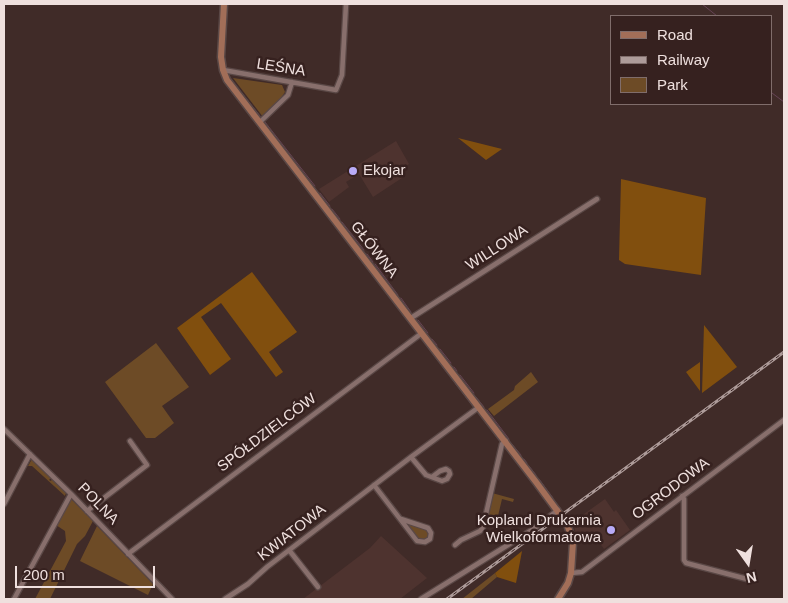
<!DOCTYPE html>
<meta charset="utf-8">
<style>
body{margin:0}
#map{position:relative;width:788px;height:603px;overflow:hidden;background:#402b28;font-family:Arial,sans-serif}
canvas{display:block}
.frame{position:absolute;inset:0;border:5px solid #efe0de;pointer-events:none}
.legend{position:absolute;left:610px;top:15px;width:162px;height:90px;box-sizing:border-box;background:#36211f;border:1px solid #806d6b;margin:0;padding:6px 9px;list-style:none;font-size:15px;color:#efe0de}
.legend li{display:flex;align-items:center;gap:10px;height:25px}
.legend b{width:25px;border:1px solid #806d6b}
.north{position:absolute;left:723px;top:538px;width:50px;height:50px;-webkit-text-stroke:4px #36211f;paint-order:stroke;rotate:167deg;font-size:14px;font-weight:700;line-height:20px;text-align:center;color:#efe0de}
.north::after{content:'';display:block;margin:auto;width:18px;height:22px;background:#efe0de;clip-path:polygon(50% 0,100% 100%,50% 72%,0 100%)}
.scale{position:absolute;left:15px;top:566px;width:140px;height:22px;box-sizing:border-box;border:2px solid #efe0de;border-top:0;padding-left:6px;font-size:15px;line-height:18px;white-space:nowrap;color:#efe0de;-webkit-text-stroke:4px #36211f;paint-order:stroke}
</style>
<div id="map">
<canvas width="788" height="603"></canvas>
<div class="frame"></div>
<ul class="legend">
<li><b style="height:6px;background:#a26e58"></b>Road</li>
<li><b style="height:6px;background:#ad9b99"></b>Railway</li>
<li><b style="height:14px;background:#6d4b26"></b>Park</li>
</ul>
<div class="north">N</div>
<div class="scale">200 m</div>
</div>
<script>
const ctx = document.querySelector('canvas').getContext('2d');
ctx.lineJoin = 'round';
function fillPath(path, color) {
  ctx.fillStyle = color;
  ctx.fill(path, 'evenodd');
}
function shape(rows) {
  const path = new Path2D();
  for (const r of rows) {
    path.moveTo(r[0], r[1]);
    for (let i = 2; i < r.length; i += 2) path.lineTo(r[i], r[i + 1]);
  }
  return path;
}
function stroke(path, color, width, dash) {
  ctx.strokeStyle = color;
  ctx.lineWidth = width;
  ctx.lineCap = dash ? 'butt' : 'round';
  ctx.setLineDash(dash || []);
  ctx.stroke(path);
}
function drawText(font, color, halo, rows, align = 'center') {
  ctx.font = font + ' Arial,sans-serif';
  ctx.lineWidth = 5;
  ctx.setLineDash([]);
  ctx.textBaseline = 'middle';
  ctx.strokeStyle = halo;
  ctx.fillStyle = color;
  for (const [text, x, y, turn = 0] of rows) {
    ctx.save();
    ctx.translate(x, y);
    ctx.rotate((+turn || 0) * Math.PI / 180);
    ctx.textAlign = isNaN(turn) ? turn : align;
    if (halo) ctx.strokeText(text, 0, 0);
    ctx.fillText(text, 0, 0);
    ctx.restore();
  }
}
fillPath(shape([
 [396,141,409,164,401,169,405,176,373,197,359,174,346,182,349,187,329,202,319,189],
 [605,499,614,512,616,510,630,530,604,549,592,532,578,542,573,522],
 [381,536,427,578,400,599,303,599,370,548]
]), '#4e332f');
fillPath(shape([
 [233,78,282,85,285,92,281,98,263,117],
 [156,343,189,387,162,406,174,423,155,438,146,438,105,382],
 [531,372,538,382,494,416,488,409,514,390,515,386],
 [32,459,51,478,49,480,51,481,52,479,66,493,65,496,32,466,28,466],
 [492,493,514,499,513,502,502,499,498,516,499,520,487,522],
 [71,499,93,521,85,536,77,544,50,599,35,599,66,541,65,531,56,525],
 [410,524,426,530,429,532,429,537,424,541,418,539,408,526],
 [97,526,153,584,148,595,80,561],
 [495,573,497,577,471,599,462,599]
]), '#6d4b26');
fillPath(shape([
 [458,138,502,149,486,160],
 [621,179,706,198,701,275,625,264,619,260],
 [252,272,297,332,269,352,283,372,276,377,221,303,201,317,231,359,210,375,177,328],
 [704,325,737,367,702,393],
 [700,362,700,391,686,372],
 [522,551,516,583,497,577,495,573]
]), '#814f0e');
stroke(shape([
 [702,4,717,16],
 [229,77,260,116],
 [772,93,784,102],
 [265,122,315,186],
 [320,193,330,206],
 [332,209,340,219],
 [342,222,364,250],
 [367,254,373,262],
 [375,264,398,295],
 [401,298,411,312],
 [418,320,428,333],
 [421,338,449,375],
 [432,339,437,345],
 [440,349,451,363],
 [454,367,457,371],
 [460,375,474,393],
 [453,380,458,387],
 [459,388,472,405],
 [476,397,484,407],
 [487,410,509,439],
 [511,443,521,455],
 [524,459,527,463],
 [529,466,536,475],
 [539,479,553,498]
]), '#645', 1);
const street = shape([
 [223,70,336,90,342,75,346,4],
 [260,122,288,95,292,82],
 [411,318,597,199],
 [4,429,71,494,172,599],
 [411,457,426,475,442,481,447,479,450,474,449,471,446,469,440,471,432,477],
 [374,485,417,541,425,542,430,539,431,533,428,528,401,519],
 [682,496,684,499,684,560,686,563,747,579],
 [4,504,30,454],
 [87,511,147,465,130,441],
 [455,545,461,540,480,531,483,527,502,444,506,441],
 [289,550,318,587],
 [128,554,422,333],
 [571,573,582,572,784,420],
 [14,599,71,494],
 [225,599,248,584,267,567,411,457,479,407],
 [421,599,532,530,558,510]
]);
const secondary = shape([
 [224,4,221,57,223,70,227,80,536,482,567,524,573,542,571,573,568,583,558,599]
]);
stroke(street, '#5a4846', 7);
stroke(secondary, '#5a4846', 9);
stroke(street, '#886f6c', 4.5);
stroke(secondary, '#a26e58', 6);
const rail = shape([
 [447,599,784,352]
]);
stroke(rail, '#ad9b99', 3);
stroke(rail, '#36211f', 1, [4]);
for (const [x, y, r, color] of [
 [353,171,5,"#b8abf7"],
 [611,530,5,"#b8abf7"]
]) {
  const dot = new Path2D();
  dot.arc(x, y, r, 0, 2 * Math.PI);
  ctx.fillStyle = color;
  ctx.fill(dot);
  stroke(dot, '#36211f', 2);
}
drawText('15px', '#efe0de', '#36211f', [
 ["LEŚNA",281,68,9],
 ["WILLOWA",497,248,-33],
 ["GŁÓWNA",374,250,52],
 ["SPÓŁDZIELCÓW",267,433,-37],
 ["OGRODOWA",671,489,-37],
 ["POLNA",98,504,46],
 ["KWIATOWA",292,533,-38]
]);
drawText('15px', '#efe0de', '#36211f', [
 ["Ekojar",363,171],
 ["Kopland Drukarnia",601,521,"right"],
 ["Wielkoformatowa",601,538,"right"]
], 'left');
</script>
